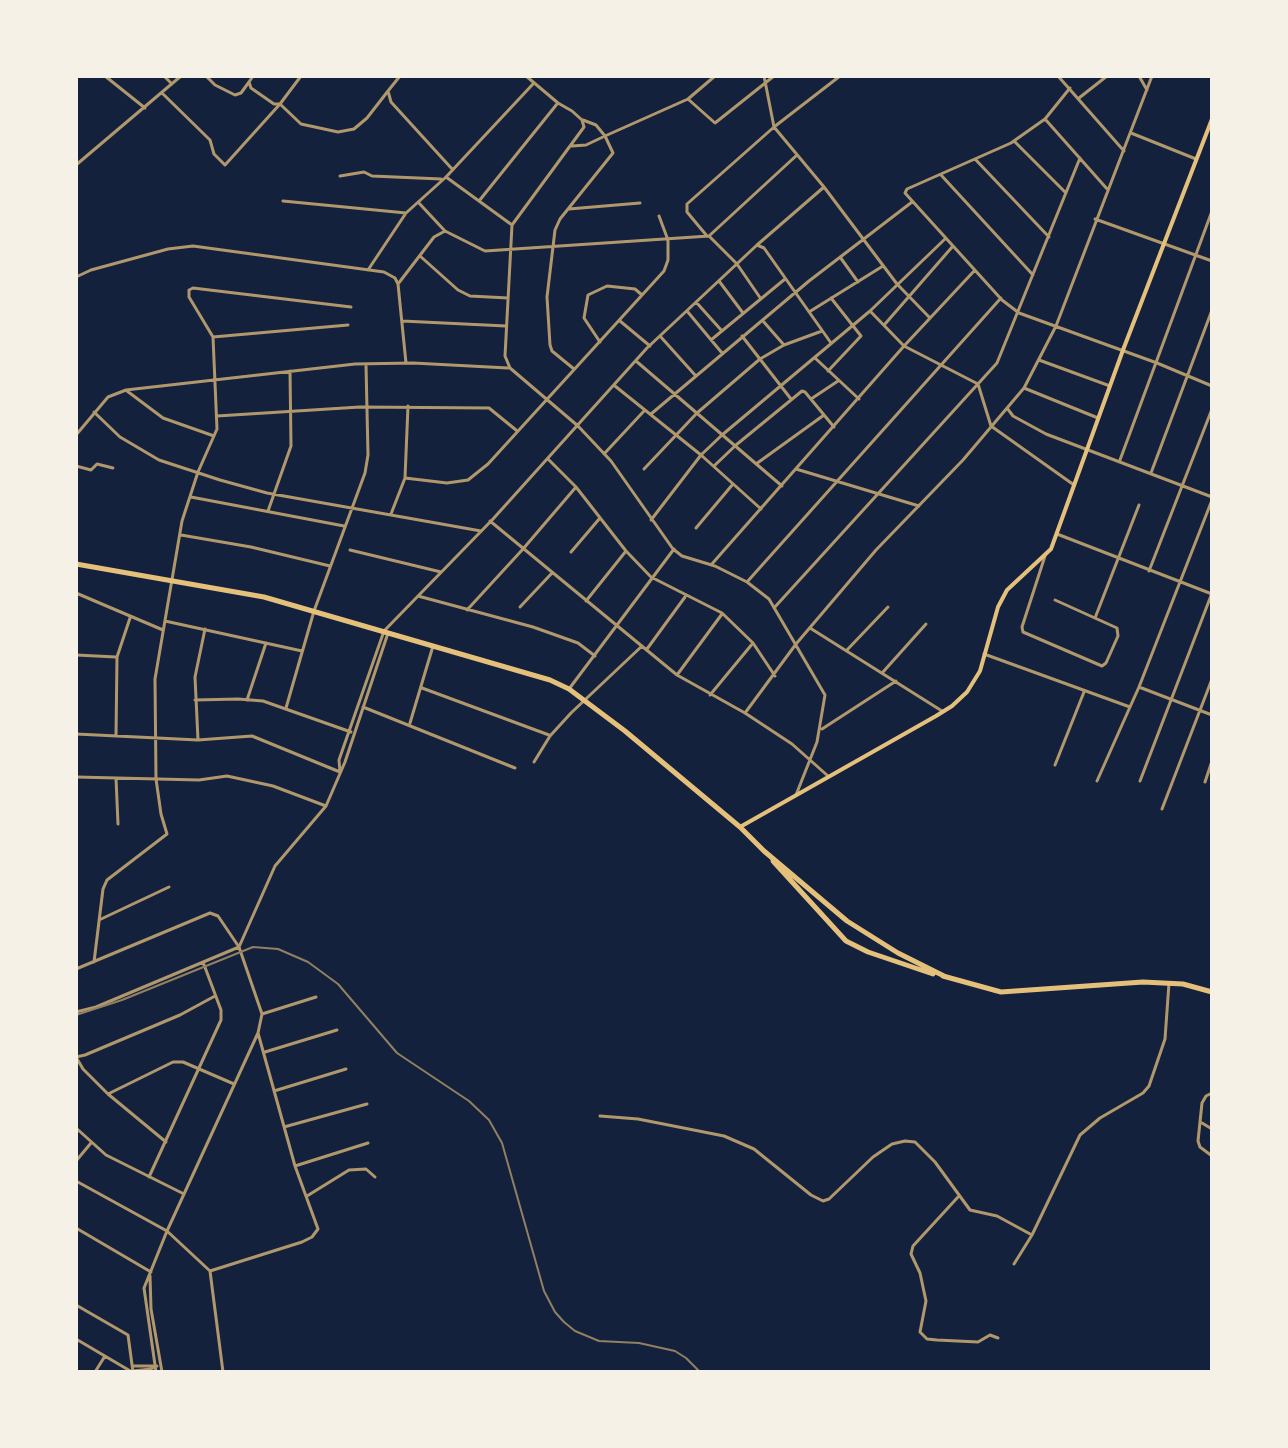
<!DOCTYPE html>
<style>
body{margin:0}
#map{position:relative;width:1288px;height:1448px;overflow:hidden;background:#14213d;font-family:"Roboto Serif",serif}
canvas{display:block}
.frame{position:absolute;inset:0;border:78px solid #f6f1e7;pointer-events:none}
</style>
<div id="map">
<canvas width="1288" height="1448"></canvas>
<div class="frame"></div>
</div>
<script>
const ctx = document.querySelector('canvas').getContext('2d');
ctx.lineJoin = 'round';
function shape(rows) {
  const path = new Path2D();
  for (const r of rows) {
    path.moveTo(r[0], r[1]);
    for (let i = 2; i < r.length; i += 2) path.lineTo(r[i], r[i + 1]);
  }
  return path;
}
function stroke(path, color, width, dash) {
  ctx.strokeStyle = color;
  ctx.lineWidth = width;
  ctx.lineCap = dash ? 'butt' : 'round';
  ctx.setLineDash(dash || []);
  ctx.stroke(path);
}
stroke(shape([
 [105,76,145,108],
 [164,76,172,84],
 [206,76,215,85,235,95,241,93,249,82],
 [253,76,249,82,251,88,274,104,280,104,301,76],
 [400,76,388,91,391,102,453,170],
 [526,76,558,103,572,111,582,120,584,127,512,225,505,356,510,368,578,426,611,461,673,549,682,556,715,566,747,582,769,599,825,695,817,742,796,795],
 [1058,76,1124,151],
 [1139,76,1147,90],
 [1070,88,1045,119,1011,143,907,189,905,193,1002,300,1019,313,1157,363,1212,386],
 [162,93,210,140,214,154,225,165,280,104,301,124,338,132,354,129,367,118,388,91],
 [1079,98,1107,76],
 [688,99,715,123,774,76],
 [1045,119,1108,190],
 [1131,133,1196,159],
 [1015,142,1066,193],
 [572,146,586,145,605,136,596,125,583,120],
 [975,159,1049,237],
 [76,165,181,76],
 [941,175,1033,275],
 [340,176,364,172,372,176,441,179],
 [446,177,533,84],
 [824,187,897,284,930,318],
 [283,201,406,213],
 [479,201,557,104],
 [418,202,445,231],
 [569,209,640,203],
 [1095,219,1212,261],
 [707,236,687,212,687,204,774,127,840,76],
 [709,236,797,155],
 [757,245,764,248,831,343],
 [420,256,458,290,470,296,508,298],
 [840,257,858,282],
 [368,270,406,213,446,177,512,225],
 [76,277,91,270,168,249,193,246,384,272,395,278,398,284,406,363],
 [719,281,743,313],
 [398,284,434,237,445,231,485,251,709,236,737,264,761,299],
 [696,302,722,331],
 [687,311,722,353],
 [809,312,883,266],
 [871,312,904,346,978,384,991,426,1074,485],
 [402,321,506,326],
 [620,321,650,346],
 [885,324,953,246],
 [660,336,695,375],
 [742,336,791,399],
 [213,337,189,297,189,290,193,288,351,307],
 [711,340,785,279],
 [600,342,584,318,588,295,607,286,635,289,642,295],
 [784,345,822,331],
 [815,358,859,399],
 [1039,360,1110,386],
 [636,361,782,486],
 [574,369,552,351,550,345,547,297,555,230,560,219,613,153,605,136,688,99,715,76],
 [828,371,861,336,831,298],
 [615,386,701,455,761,509],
 [1024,388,1098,418],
 [127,391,163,418,214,436],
 [811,399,838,381],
 [1007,408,1013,416,1046,434,1212,497],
 [94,412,120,437,159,460,220,480,267,493,481,531],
 [651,414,809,281,912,202],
 [217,416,360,407,489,408,516,430],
 [76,435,108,397,126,390,355,364,413,363,508,368],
 [604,454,644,411],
 [548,459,576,487,626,551,651,577,722,613,753,643,775,676],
 [1120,460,1212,211],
 [756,464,824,415],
 [76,466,91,470,97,464,113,468],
 [714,466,736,445,802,391,805,392,834,427],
 [644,469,697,413,760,359,784,345,763,321],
 [796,469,919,506],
 [1151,473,1212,310],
 [405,478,447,483,468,480,488,464,664,271,668,260,668,240,659,216],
 [191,497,344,526],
 [268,511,291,446,290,371],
 [391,514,405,478,408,406],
 [651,520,701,455,722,435,870,311,945,239],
 [490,521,677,675,745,713,792,744,828,776],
 [696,528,733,484],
 [1057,534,1212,594],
 [181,535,251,547,330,566],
 [350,550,441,572],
 [571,552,600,518],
 [1045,556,1022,627,1023,632,1102,666,1106,663,1118,636,1117,628,1055,600],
 [711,565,904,346,975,270],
 [1149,571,1212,409],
 [747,582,1001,298],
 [76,593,163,630],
 [418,596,533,627,578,643,595,656],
 [586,601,626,551],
 [520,607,552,573],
 [774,608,997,363,1080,158],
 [467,610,523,549,576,487],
 [1095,618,1139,505],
 [165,621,302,651],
 [810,628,942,711],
 [647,649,685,597],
 [847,650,888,607],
 [984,654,1130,707,1139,687,1212,715],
 [76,655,116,657],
 [883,672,926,624],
 [677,675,722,614],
 [1139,687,1212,500],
 [422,688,549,735],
 [569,689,674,549],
 [710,695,753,643],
 [195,700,238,699,263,701,351,732],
 [247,700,266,643],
 [363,707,515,768],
 [286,708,314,611,365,473,368,455,366,365],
 [745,713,796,644,876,550,963,460,1024,388,1056,326,1152,76],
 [410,723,433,646],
 [822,729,896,681],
 [76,734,198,740,252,736,340,772],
 [116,736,117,657,130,618],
 [198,740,195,677,205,629],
 [534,762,550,736,571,713,642,646],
 [1055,765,1084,692],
 [340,772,339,760,384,631,493,519,647,348,757,245,824,187,774,127,764,76],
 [76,777,199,780,227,776,273,786,326,806],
 [116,778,118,824],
 [1097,781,1130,707],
 [1140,781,1212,593],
 [1205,782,1212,761],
 [1162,809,1212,679],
 [99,920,169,887],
 [94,962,103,889,107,880,167,834,161,814,156,779,155,679,182,521,198,472,217,429,213,337,348,325],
 [76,969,210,913,218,916,239,947,96,1007,76,1012],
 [262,1014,316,997],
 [265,1052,337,1030],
 [76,1057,85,1055,180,1015,215,996],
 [76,1057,83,1069,108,1094,166,1142],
 [274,1091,346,1069],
 [1212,1093,1206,1096,1202,1103,1198,1141,1200,1147,1212,1156],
 [108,1094,173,1062,183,1062,234,1084],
 [600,1116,638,1119,724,1136,754,1149,811,1195,823,1201,829,1199,873,1157,892,1144,905,1141,915,1142,935,1162,970,1210,997,1216,1032,1235],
 [1202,1123,1212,1129],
 [284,1127,367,1104],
 [76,1128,106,1155,184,1194],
 [76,1161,91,1143],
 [295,1166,368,1143],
 [149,1177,221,1020,221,1010,203,962],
 [76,1181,167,1231,210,1271,223,1372],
 [307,1196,349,1170,366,1169,375,1177],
 [958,1197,913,1246,911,1254,920,1273,926,1301,920,1332,927,1339,937,1340,978,1342,990,1335,998,1338],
 [76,1228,151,1272],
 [1014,1264,1032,1235,1080,1135,1100,1118,1143,1093,1149,1086,1165,1039,1169,983],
 [210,1271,302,1242,312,1237,318,1229,295,1166,258,1033],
 [150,1276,151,1309,162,1372],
 [76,1305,128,1335,133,1372],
 [76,1339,132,1372],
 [133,1366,157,1366],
 [133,1371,151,1369,155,1366],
 [95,1372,105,1356],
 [156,1372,144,1288,167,1231,258,1033,262,1014,239,947,275,866,326,806,345,762,388,633]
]), '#b1986c', 3);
stroke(shape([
 [740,827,936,716,952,706,967,692,980,671,998,607,1007,590,1051,549,1123,350,1212,119]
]), '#e5c07b', 4);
stroke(shape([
 [76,564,264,597,550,680,569,689,625,731,740,827,764,851,847,921,898,953,944,976],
 [773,861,846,941,868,952,933,974],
 [943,976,1001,992,1143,982,1183,984,1212,992]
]), '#e5c07b', 5);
stroke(shape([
 [76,1015,122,1000,253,947,278,949,308,962,338,984,397,1053,469,1101,489,1120,502,1143,544,1291,555,1312,564,1322,575,1331,599,1341,639,1343,675,1351,686,1358,700,1372]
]), '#918062', 2);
</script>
